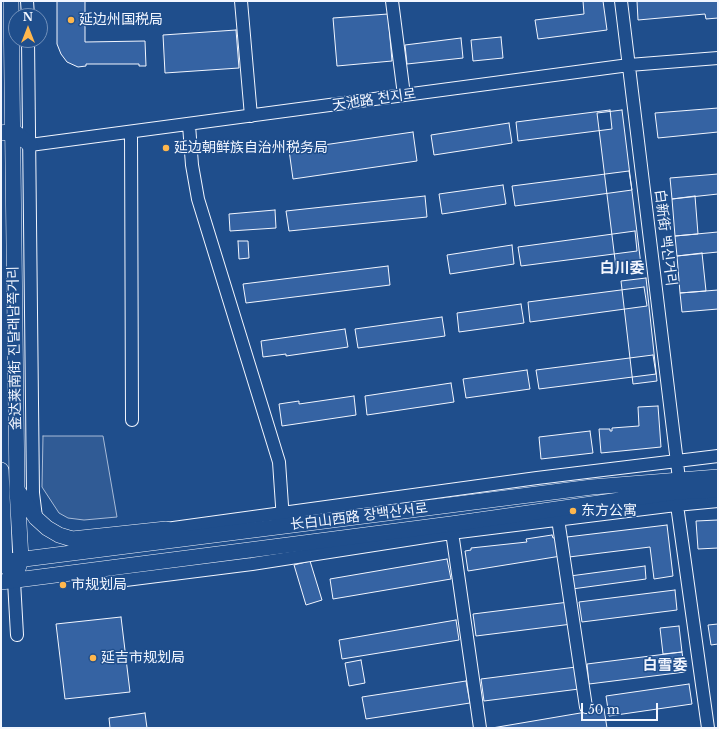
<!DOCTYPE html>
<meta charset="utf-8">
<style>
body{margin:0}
#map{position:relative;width:719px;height:729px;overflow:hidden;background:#1f4e8c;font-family:"Libre Baskerville",serif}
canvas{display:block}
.frame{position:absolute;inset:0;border:2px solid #f2f6ff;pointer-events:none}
.north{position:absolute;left:8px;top:8px;width:40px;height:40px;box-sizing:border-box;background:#1f4e8c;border:1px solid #7391ba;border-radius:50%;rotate:0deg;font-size:11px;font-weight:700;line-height:16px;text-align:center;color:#f2f6ff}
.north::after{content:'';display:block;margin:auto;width:14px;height:18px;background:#ffb74d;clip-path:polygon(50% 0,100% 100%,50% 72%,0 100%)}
.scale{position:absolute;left:581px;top:703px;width:77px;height:18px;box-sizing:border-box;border:2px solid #f2f6ff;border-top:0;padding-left:5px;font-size:12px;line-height:14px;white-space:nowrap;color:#f2f6ff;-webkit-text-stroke:3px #1f4e8c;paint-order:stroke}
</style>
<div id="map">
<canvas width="719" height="729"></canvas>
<div class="frame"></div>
<div class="north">N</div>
<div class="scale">50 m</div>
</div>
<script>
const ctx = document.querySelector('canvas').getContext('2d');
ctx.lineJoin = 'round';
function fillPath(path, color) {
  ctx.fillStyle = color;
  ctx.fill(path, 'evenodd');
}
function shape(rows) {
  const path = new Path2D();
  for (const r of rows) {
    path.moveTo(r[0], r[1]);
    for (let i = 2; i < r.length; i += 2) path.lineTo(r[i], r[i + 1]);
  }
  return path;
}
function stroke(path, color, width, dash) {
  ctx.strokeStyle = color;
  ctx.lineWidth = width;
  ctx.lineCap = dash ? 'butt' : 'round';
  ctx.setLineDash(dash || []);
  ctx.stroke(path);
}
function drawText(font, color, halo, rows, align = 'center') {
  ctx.font = font + ' "Libre Baskerville","Noto Sans SC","Noto Sans KR",serif';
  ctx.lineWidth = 3;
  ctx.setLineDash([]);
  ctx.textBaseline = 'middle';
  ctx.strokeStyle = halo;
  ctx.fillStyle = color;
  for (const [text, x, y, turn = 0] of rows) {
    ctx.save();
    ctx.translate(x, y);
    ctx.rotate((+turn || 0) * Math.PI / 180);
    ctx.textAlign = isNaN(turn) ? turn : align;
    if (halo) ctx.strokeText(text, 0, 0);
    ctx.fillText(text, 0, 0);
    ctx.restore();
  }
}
const built = shape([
 [43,436,103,436,117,517,84,520,68,518,59,513,42,487,43,436]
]);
fillPath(built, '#305b95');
stroke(built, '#a8bbd7', 1);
const building = shape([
 [57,1,85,1,85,42,145,41,146,66,139,66,139,64,86,64,86,66,78,67,67,62,61,54,57,44,57,1],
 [583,1,603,1,607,30,538,39,535,20,584,14,583,1],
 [637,1,718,1,718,18,706,19,705,14,638,20,637,1],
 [388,14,392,61,337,66,333,18,388,14],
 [236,30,239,68,165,73,163,35,236,30],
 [501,37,503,58,473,61,471,40,501,37],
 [461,38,463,58,407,64,405,45,461,38],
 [718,108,718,132,658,138,655,113,718,108],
 [610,110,612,129,518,141,516,122,610,110],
 [622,110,641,265,616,268,597,113,622,110],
 [509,123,512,143,434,155,431,135,509,123],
 [413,132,417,161,293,179,289,150,413,132],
 [629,171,632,190,515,206,512,186,629,171],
 [718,174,718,194,672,199,670,178,718,174],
 [503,185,506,204,442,214,439,194,503,185],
 [425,196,427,217,289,231,286,211,425,196],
 [695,196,698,234,675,236,672,199,695,196],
 [275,210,276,228,230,231,229,214,275,210],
 [635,231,637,251,521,266,518,247,635,231],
 [718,232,718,252,677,256,675,236,718,232],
 [238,241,248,241,249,258,239,259,238,241],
 [512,245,514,264,450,274,447,255,512,245],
 [702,253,706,291,680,293,677,256,702,253],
 [388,266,390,285,246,303,243,284,388,266],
 [646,278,657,381,633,384,621,281,646,278],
 [644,287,647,306,530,322,528,302,644,287],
 [718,290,718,309,682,312,680,293,718,290],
 [521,304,524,323,459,332,457,313,521,304],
 [442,317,445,336,358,348,355,329,442,317],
 [345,329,348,347,286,356,286,354,263,357,261,341,345,329],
 [653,355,656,374,539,389,536,370,653,355],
 [527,370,530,389,466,398,463,379,527,370],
 [451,383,454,402,367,415,365,396,451,383],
 [354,396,356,415,282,426,279,404,299,401,299,404,354,396],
 [658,406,661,447,601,453,599,429,610,429,610,431,612,431,612,428,639,426,638,407,658,406],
 [590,431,593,453,541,459,539,437,590,431],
 [718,520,718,548,698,549,696,521,718,520],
 [667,525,673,576,654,579,650,547,569,557,567,537,667,525],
 [552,535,553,538,558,537,561,556,468,571,465,551,471,550,471,548,527,542,526,539,552,535],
 [447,559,451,579,333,599,330,579,447,559],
 [310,561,322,600,306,605,294,565,310,561],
 [645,566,646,579,572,589,570,576,645,566],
 [675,590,677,610,582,622,579,602,675,590],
 [569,602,572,624,476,636,473,614,569,602],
 [121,617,130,692,65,699,56,624,121,617],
 [456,620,459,640,342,659,339,640,456,620],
 [718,624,718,644,711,645,708,625,718,624],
 [679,626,682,652,663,654,660,628,679,626],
 [682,652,685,672,589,684,587,664,682,652],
 [361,660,365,683,349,686,345,663,361,660],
 [576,667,579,689,484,701,481,679,576,667],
 [466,681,470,703,366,719,362,697,466,681],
 [689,684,692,704,609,716,606,696,689,684],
 [604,709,607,728,492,728,604,709],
 [145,713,147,728,110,728,109,718,145,713]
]);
fillPath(building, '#3563a3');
stroke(building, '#f2f6ff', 1);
const minor = shape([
 [27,1,28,16],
 [241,1,251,116],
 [392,1,404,95],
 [621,1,679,479],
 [28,40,33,493,36,517],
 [189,125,192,165,198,199,279,462,283,520],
 [131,132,132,420],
 [30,145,629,65,718,58],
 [676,498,708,728],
 [558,519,586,707],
 [451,525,480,728],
 [166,529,537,478,718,456],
 [75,573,102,583,252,564,451,533,676,505,718,501],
 [14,581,17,635]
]);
const major = shape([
 [11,1,17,489,21,559,18,569],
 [1,133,14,131,30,145],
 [1,470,5,562,9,570],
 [18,491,36,518,47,528,59,535,72,539,166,529,187,538],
 [1,562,592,487,718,477],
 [1,582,451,524,676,492,718,490]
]);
stroke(minor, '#f2f6ff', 14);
stroke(major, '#f2f6ff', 16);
stroke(minor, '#1f4e8c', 12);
stroke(major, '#1f4e8c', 15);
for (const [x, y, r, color] of [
 [71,20,4,"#ffb74d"],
 [166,148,4,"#ffb74d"],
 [573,511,4,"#ffb74d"],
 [63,585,4,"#ffb74d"],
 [93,658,4,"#ffb74d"]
]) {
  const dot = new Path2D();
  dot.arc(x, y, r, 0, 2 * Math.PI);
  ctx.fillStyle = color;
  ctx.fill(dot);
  stroke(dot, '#1f4e8c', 1.5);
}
drawText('14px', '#f2f6ff', '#1f4e8c', [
 ["延边州国税局",79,20],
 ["延边朝鲜族自治州税务局",174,148],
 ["东方公寓",581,511],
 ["市规划局",71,585],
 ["延吉市规划局",101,658]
], 'left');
drawText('14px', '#f2f6ff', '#1f4e8c', [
 ["天池路 천지로",374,100,-8],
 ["白新街 백신거리",665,238,83],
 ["金达莱南街 진달래남쪽거리",15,348,-91],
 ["长白山西路 장백산서로",359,517,-7]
]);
drawText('bold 15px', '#f2f6ff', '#1f4e8c', [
 ["白川委",622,269],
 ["白雪委",665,666]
]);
</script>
